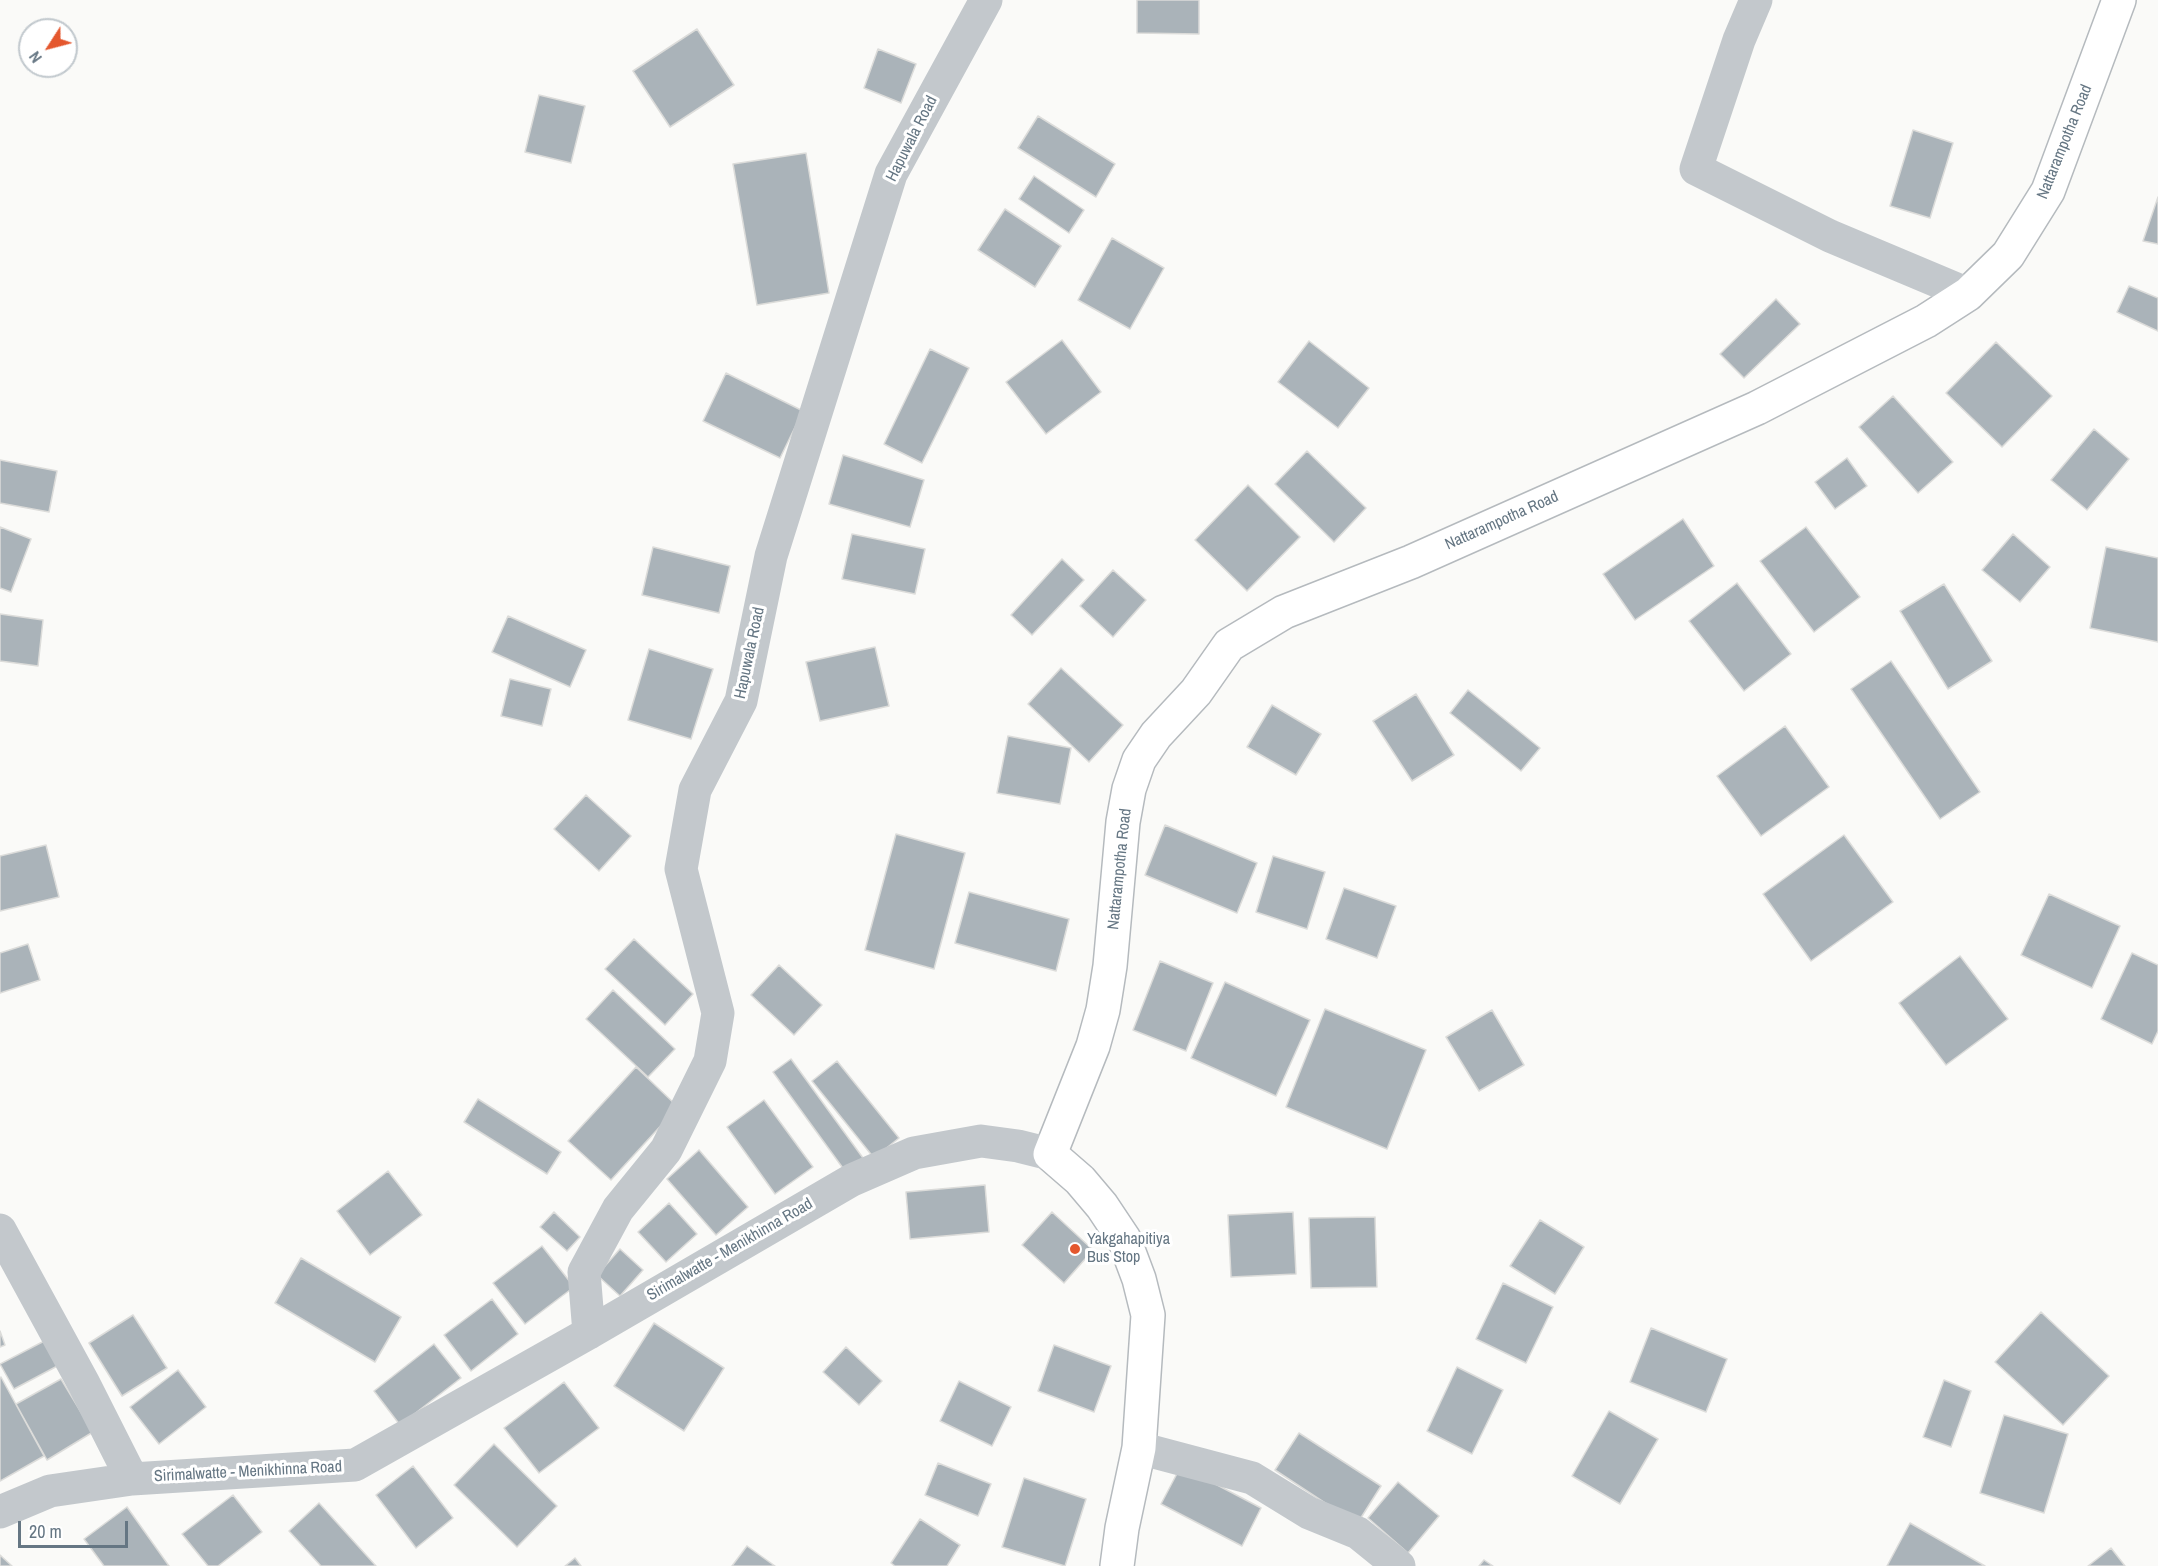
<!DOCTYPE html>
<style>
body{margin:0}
#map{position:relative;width:2158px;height:1566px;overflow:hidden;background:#fafaf8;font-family:"Archivo Narrow",sans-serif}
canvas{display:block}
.north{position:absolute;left:18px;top:18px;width:60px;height:60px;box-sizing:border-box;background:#fff;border:2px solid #c1c8cd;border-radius:50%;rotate:234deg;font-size:16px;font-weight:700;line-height:24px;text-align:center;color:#657683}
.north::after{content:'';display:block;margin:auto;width:21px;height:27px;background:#e4572e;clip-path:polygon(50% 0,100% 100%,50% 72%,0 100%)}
.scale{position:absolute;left:18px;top:1521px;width:110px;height:27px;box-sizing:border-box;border:3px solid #657683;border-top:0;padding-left:8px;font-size:18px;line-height:21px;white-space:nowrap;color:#657683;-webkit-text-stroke:4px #fff;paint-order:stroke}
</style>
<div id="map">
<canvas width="2158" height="1566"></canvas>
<div class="north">N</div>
<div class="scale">20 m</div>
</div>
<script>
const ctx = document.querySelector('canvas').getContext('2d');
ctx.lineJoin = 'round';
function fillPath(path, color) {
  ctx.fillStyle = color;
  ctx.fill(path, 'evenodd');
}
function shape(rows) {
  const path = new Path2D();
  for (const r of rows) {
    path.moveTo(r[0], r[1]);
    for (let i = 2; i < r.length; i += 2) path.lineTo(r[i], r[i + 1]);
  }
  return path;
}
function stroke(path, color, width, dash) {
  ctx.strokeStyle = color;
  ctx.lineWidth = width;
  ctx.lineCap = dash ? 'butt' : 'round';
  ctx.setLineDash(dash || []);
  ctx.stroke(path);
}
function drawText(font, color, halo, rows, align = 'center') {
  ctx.font = font + ' "Archivo Narrow",sans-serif';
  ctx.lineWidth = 6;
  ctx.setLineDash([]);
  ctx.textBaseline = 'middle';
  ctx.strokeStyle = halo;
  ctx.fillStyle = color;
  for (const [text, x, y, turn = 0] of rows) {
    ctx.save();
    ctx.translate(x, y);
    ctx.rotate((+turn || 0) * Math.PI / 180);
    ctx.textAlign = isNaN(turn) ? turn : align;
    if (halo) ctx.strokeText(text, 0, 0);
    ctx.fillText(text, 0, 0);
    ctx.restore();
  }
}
const building = shape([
 [1137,0,1199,0,1199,34,1137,33,1137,0],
 [697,29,734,85,670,127,633,71,697,29],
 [878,49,916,64,901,103,864,88,878,49],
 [539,95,585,106,571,163,525,152,539,95],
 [1038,116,1115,164,1096,197,1018,148,1038,116],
 [1913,130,1953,143,1930,218,1890,206,1913,130],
 [806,153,829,293,757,305,733,164,806,153],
 [1034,176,1084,210,1069,233,1019,199,1034,176],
 [2158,197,2158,244,2143,241,2158,197],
 [1005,209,1061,246,1035,287,978,250,1005,209],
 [1112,238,1164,268,1130,329,1078,300,1112,238],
 [2129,286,2158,298,2158,331,2117,312,2129,286],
 [1776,299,1800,324,1744,378,1720,354,1776,299],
 [1062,340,1101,392,1046,434,1006,382,1062,340],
 [1309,341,1369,388,1338,428,1278,382,1309,341],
 [1996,342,2052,396,2002,447,1946,393,1996,342],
 [930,349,969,368,922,463,884,444,930,349],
 [726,373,803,411,780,458,703,421,726,373],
 [1893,396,1953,462,1918,493,1859,427,1893,396],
 [2094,429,2129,459,2087,510,2051,480,2094,429],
 [1307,451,1366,508,1334,542,1275,484,1307,451],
 [843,455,924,480,910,527,829,504,843,455],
 [1847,458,1867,486,1835,509,1815,482,1847,458],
 [0,460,57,471,49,512,0,503,0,460],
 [1248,485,1300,537,1247,591,1195,540,1248,485],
 [1683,519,1714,566,1635,620,1603,574,1683,519],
 [0,527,31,539,11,592,0,588,0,527],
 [1806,527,1860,597,1814,632,1760,561,1806,527],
 [852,534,925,549,915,594,842,579,852,534],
 [2013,534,2050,567,2020,602,1982,570,2013,534],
 [653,547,730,566,719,613,642,595,653,547],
 [2106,547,2158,558,2158,642,2090,628,2106,547],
 [1062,559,1084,580,1032,635,1011,615,1062,559],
 [1113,570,1146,600,1113,637,1080,606,1113,570],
 [1737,583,1791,654,1744,691,1689,621,1737,583],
 [1944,584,1992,661,1948,689,1900,611,1944,584],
 [0,614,43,620,38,666,0,661,0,614],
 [508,616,586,650,570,687,492,652,508,616],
 [875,647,889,706,820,721,806,662,875,647],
 [649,649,713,669,691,739,628,720,649,649],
 [1891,661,1980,792,1940,819,1851,689,1891,661],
 [1061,668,1123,725,1089,762,1028,704,1061,668],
 [510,679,551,689,542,726,501,716,510,679],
 [1468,690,1540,748,1521,771,1450,713,1468,690],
 [1416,694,1454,755,1412,781,1373,721,1416,694],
 [1272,705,1321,734,1296,775,1247,747,1272,705],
 [1785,726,1829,787,1761,836,1717,776,1785,726],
 [1008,736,1071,748,1060,804,997,793,1008,736],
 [586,795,631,836,599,871,554,829,586,795],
 [1165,825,1257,863,1237,913,1145,875,1165,825],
 [896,834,965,853,934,969,865,950,896,834],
 [1844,835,1893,902,1811,961,1763,894,1844,835],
 [46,845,59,897,0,911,0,856,46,845],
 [1273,856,1325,872,1307,929,1256,912,1273,856],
 [1344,888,1396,906,1377,958,1326,939,1344,888],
 [969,892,1069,919,1056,971,955,943,969,892],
 [2049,894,2120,926,2092,988,2021,955,2049,894],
 [634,939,693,994,665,1025,605,969,634,939],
 [28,944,40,980,0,993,0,953,28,944],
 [2132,953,2158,965,2158,1031,2152,1044,2101,1019,2132,953],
 [1960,956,2008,1019,1946,1065,1899,1003,1960,956],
 [1160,961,1213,983,1186,1051,1133,1030,1160,961],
 [779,965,822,1005,794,1035,751,995,779,965],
 [1225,982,1310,1020,1276,1096,1191,1058,1225,982],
 [613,990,675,1049,648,1077,586,1019,613,990],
 [1325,1009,1426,1050,1387,1149,1286,1107,1325,1009],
 [1492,1010,1524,1065,1479,1091,1446,1037,1492,1010],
 [791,1059,863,1158,845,1171,773,1072,791,1059],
 [837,1061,899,1138,874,1158,812,1081,837,1061],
 [636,1067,678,1107,611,1180,568,1141,636,1067],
 [478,1099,561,1152,547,1174,464,1122,478,1099],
 [764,1100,813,1167,775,1194,727,1127,764,1100],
 [699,1150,748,1207,716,1235,667,1179,699,1150],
 [388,1171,422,1215,370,1255,337,1211,388,1171],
 [985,1185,989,1232,910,1239,906,1192,985,1185],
 [669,1203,697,1234,666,1262,638,1232,669,1203],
 [554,1212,580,1237,567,1251,540,1227,554,1212],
 [1052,1212,1093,1250,1064,1283,1022,1245,1052,1212],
 [1293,1212,1296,1274,1231,1277,1228,1215,1293,1212],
 [1375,1217,1377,1287,1311,1288,1309,1218,1375,1217],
 [1540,1220,1584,1247,1555,1294,1510,1266,1540,1220],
 [542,1246,574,1287,525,1324,493,1283,542,1246],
 [620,1249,643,1270,620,1296,597,1275,620,1249],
 [301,1258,401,1317,375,1362,275,1303,301,1258],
 [1503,1283,1553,1307,1526,1363,1476,1339,1503,1283],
 [492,1299,518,1334,471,1371,444,1335,492,1299],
 [2041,1312,2109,1376,2063,1425,1995,1362,2041,1312],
 [133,1315,167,1368,122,1396,89,1343,133,1315],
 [654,1323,724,1368,684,1431,614,1386,654,1323],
 [1651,1328,1727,1359,1706,1412,1630,1382,1651,1328],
 [0,1331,5,1345,0,1347,0,1331],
 [50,1338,63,1363,14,1389,0,1364,50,1338],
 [434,1344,461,1378,400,1425,374,1391,434,1344],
 [1054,1345,1111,1366,1094,1412,1038,1391,1054,1345],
 [846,1347,882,1381,859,1405,823,1372,846,1347],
 [1457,1367,1503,1390,1472,1454,1427,1431,1457,1367],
 [178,1370,206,1407,159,1444,130,1407,178,1370],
 [1,1377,44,1456,0,1481,0,1378,1,1377],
 [61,1379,93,1432,47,1460,16,1404,61,1379],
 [1944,1380,1971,1391,1951,1447,1923,1437,1944,1380],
 [959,1381,1011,1407,992,1446,940,1421,959,1381],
 [564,1382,599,1428,539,1473,504,1428,564,1382],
 [1609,1411,1658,1439,1620,1504,1572,1476,1609,1411],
 [2004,1415,2068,1434,2044,1513,1980,1493,2004,1415],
 [1299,1433,1381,1486,1357,1524,1275,1470,1299,1433],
 [494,1444,557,1506,517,1547,454,1485,494,1444],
 [938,1463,991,1484,978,1516,925,1495,938,1463],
 [413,1466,453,1518,416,1548,376,1495,413,1466],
 [1181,1466,1261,1508,1242,1546,1161,1504,1181,1466],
 [1024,1478,1086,1499,1065,1566,1002,1547,1024,1478],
 [1398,1482,1439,1516,1408,1553,1368,1518,1398,1482],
 [233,1495,262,1532,218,1566,208,1566,182,1534,233,1495],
 [319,1503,376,1566,321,1566,289,1531,319,1503],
 [127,1507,169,1566,104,1566,84,1539,127,1507],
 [920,1519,960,1545,947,1566,895,1566,891,1563,920,1519],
 [1910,1523,1985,1566,1887,1566,1910,1523],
 [747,1546,775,1566,732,1566,747,1546],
 [2111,1548,2125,1566,2088,1566,2111,1548],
 [0,1555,12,1566,0,1566,0,1555],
 [575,1558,581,1566,565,1566,575,1558],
 [1484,1560,1493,1566,1479,1566,1484,1560]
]);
fillPath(building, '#aab3b9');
stroke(building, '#dcdcda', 1.5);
const major = shape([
 [1117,1566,1122,1528,1139,1448,1148,1315,1139,1279,1124,1239,1102,1206,1080,1180,1050,1154,1093,1046,1103,1010,1110,966,1123,822,1129,789,1139,760,1156,735,1196,692,1229,645,1284,612,1411,562,1757,408,1926,321,1968,294,2008,255,2048,191,2119,0]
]);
stroke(major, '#b5babe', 36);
stroke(shape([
 [1756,0,1739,40,1696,169,1830,236,1968,294],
 [0,1230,84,1384,132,1479],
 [589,1333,584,1272,618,1209,666,1150,710,1061,718,1013,681,869,695,790,741,701,771,556,891,174,986,0],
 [1139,1448,1252,1478,1309,1513,1358,1533,1399,1566],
 [0,1512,50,1491,132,1479,355,1465,589,1333,852,1180,914,1153,981,1141,1018,1146,1050,1154]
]), '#c3c8cc', 33);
stroke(major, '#fff', 33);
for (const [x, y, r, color] of [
 [1075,1249,6,"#e4572e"]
]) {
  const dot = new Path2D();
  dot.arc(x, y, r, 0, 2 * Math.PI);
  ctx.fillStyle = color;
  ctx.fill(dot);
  stroke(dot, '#fff', 2);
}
drawText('16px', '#657683', '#fff', [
 ["Hapuwala Road",912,139,-63],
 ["Nattarampotha Road",2065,142,-68],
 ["Nattarampotha Road",1502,521,-24],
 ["Hapuwala Road",750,653,-78],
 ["Nattarampotha Road",1120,869,-84],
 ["Sirimalwatte - Menikhinna Road",730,1250,-30],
 ["Sirimalwatte - Menikhinna Road",248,1472,-3]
]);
drawText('16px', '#657683', '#fff', [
 ["Yakgahapitiya",1087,1240],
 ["Bus Stop",1087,1258]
], 'left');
</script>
